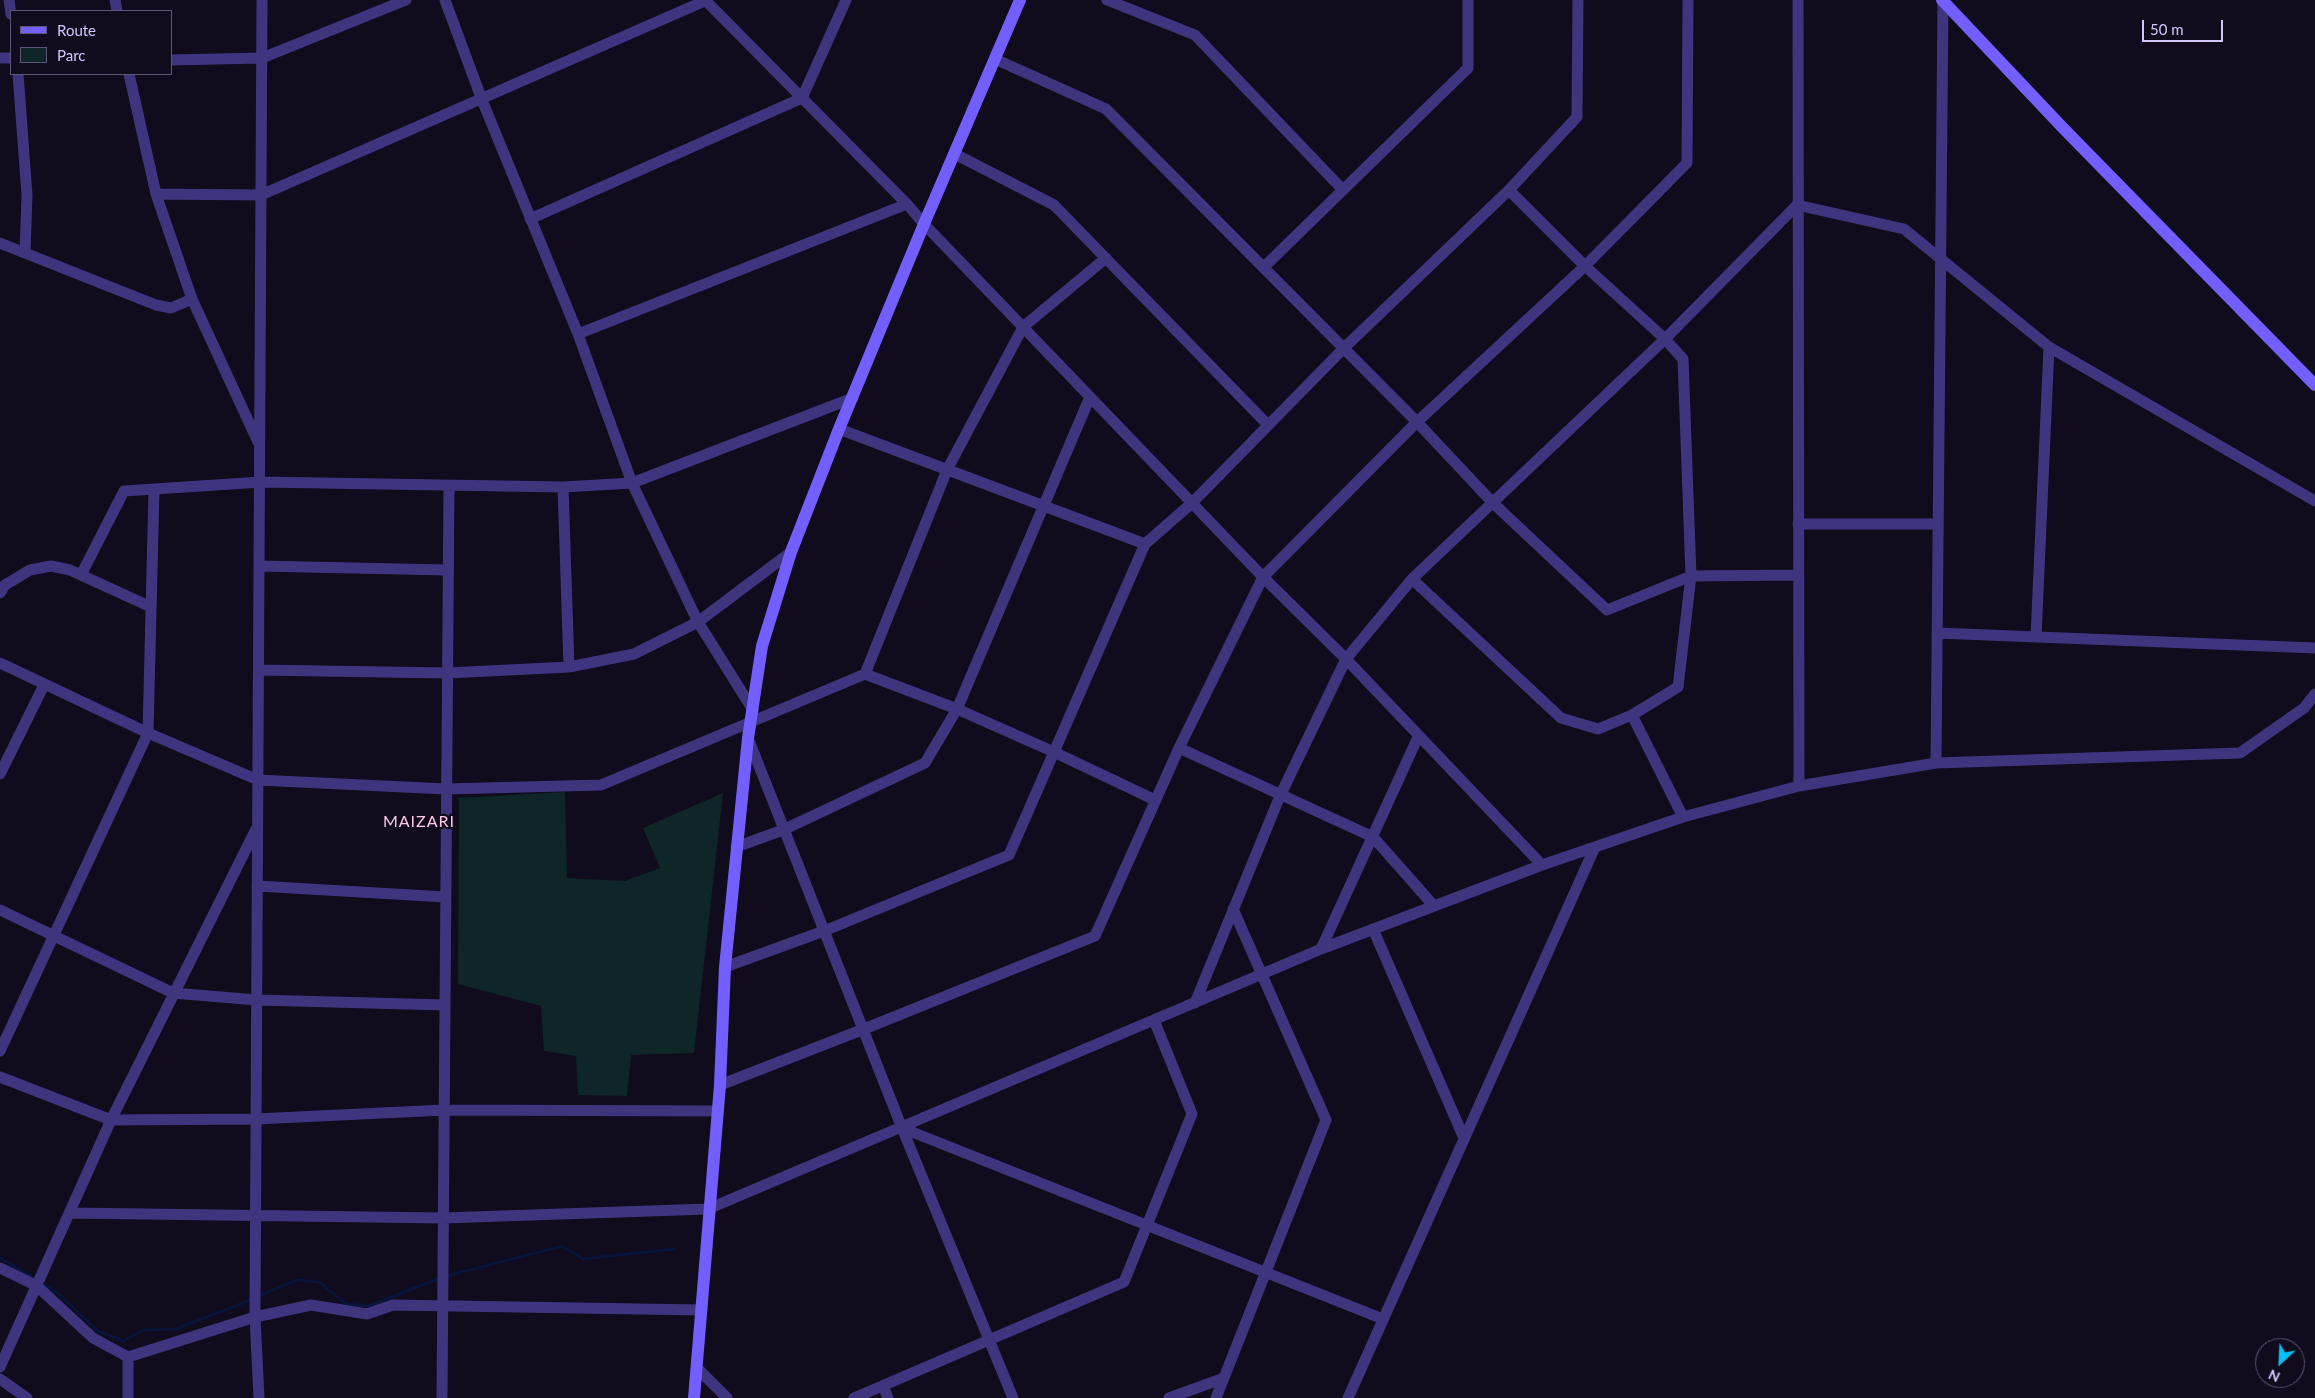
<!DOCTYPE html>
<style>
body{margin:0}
#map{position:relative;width:2315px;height:1398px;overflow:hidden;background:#100b1d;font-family:Lato,sans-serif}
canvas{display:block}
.legend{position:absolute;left:10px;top:10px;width:162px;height:65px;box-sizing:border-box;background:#100b1d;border:1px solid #5e5677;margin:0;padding:6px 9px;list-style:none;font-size:15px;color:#d4c7ff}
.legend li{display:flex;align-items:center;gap:10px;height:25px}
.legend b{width:25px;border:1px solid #5e5677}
.north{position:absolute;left:2255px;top:1338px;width:50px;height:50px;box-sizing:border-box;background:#100b1d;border:1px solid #5e5677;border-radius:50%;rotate:205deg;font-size:14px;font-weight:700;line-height:20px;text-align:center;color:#d4c7ff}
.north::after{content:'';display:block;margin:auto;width:18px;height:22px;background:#00c1f2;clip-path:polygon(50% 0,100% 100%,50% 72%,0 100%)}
.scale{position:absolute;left:2142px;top:20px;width:81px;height:22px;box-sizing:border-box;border:2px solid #d4c7ff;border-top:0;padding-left:6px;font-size:15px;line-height:18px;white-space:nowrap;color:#d4c7ff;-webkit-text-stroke:4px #100b1d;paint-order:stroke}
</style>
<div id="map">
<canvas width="2315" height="1398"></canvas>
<ul class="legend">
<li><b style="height:6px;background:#735eff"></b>Route</li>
<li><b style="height:14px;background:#0e2627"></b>Parc</li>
</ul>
<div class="north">N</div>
<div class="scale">50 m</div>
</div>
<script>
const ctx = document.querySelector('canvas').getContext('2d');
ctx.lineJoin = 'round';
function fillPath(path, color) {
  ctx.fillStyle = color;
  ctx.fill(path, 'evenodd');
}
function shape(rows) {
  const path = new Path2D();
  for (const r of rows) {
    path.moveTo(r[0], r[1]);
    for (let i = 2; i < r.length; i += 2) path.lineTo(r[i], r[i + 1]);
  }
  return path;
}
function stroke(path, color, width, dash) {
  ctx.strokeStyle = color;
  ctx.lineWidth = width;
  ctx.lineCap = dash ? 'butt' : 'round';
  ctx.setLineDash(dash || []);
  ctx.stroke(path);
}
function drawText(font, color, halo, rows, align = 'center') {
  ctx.font = font + ' Lato,sans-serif';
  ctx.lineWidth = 4.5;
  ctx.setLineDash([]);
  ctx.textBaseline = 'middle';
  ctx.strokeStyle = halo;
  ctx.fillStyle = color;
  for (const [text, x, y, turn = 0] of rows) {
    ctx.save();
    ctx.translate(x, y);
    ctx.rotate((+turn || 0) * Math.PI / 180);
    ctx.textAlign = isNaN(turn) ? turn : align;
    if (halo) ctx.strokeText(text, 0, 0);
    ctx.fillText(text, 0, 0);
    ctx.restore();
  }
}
fillPath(shape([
 [565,792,567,878,625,881,660,868,643,828,723,793,694,1053,631,1055,627,1096,578,1095,576,1056,544,1051,541,1006,458,984,459,798]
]), '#0e2627');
stroke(shape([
 [0,1258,36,1279],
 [447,1276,562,1246,583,1259,674,1249],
 [41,1283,58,1293,98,1331,123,1341,144,1330,176,1329,253,1299],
 [259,1296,297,1280,319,1282,346,1304,369,1306,440,1278]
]), '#07153a', 3);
stroke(shape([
 [9,0,11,14],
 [115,0,117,11],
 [445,0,482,100,578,334,632,483,698,622,753,710],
 [705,0,907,204,924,224,1263,577,1346,659,1542,865],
 [1107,0,1195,35,1343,190],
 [1798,0,1799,786],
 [0,58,11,58],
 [995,59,1106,109,1417,422,1493,503,1607,610,1691,576,1798,575],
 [171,60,262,58,406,0],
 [18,74,27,195,25,253],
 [129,74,156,194,192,299,258,442],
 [955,154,1054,205,1268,425],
 [156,194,261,195,707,0],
 [530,219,802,98,846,0],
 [0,243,156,305,171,308,192,299],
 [1264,267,1468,68,1468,0],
 [578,334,907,204],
 [839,429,1145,544],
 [563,487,569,667],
 [1798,524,1938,524],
 [259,566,448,570],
 [81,575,124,491,261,482,563,487,632,483,853,398],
 [1412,579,1561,718,1598,729,1632,715,1678,687,1691,576,1683,359,1665,339,1585,266,1509,190],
 [0,593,5,585,30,570,51,566,70,570,151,607],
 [1937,633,2315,648],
 [2036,637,2049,347],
 [0,663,148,733,258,780,446,789,601,785,865,674,947,470,1023,327,1106,258],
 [259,670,447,673,569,667,634,654,698,622,791,552],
 [865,674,957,709,1054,752,1155,800],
 [1632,715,1683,817],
 [748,738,902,1128,1013,1398],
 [1179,748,1373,837,1434,906],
 [1936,763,1943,1],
 [0,774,44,685],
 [736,847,783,830,925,763,957,709,1090,397],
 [257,886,446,897],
 [0,910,173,993,257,1000,445,1005],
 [1373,929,1464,1138],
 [1321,949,1418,737],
 [725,967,824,931,1009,855,1145,544,1192,503,1344,348,1509,190,1577,117,1578,0],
 [1195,1003,1280,796,1346,659,1412,579,1665,339,1797,205,1904,229,2049,347,2315,501],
 [0,1051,148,733,154,490],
 [0,1077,111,1120,256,1119,444,1110,718,1111],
 [720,1085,864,1029,1095,936,1179,748,1263,577,1417,422,1585,266,1687,163,1688,0],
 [902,1128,1383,1319],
 [70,1213,443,1218,708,1209,1321,949,1542,865,1683,817,1799,786,1936,763,2240,753,2304,708,2315,694],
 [0,1268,37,1286,93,1338,128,1357,255,1317,311,1305,367,1314,393,1305,702,1310],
 [0,1367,111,1120,256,829],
 [697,1368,727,1398],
 [0,1379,27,1398],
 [883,1386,888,1398],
 [128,1398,128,1357],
 [259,1398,255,1317,262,0],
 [442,1398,449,486],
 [854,1398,1124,1282,1192,1114,1154,1020],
 [1169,1398,1224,1378],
 [1216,1398,1326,1120,1233,909],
 [1348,1398,1595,847]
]), '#3f357e', 11);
stroke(shape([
 [1942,0,2063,128,2315,385],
 [694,1398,720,1085,725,967,748,738,762,646,791,552,839,429,924,224,1020,0]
]), '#735eff', 12);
ctx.letterSpacing = '1px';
drawText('16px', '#ffc9e6', '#100b1d', [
 ["MAIZARI",419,822]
]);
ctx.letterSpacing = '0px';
</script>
